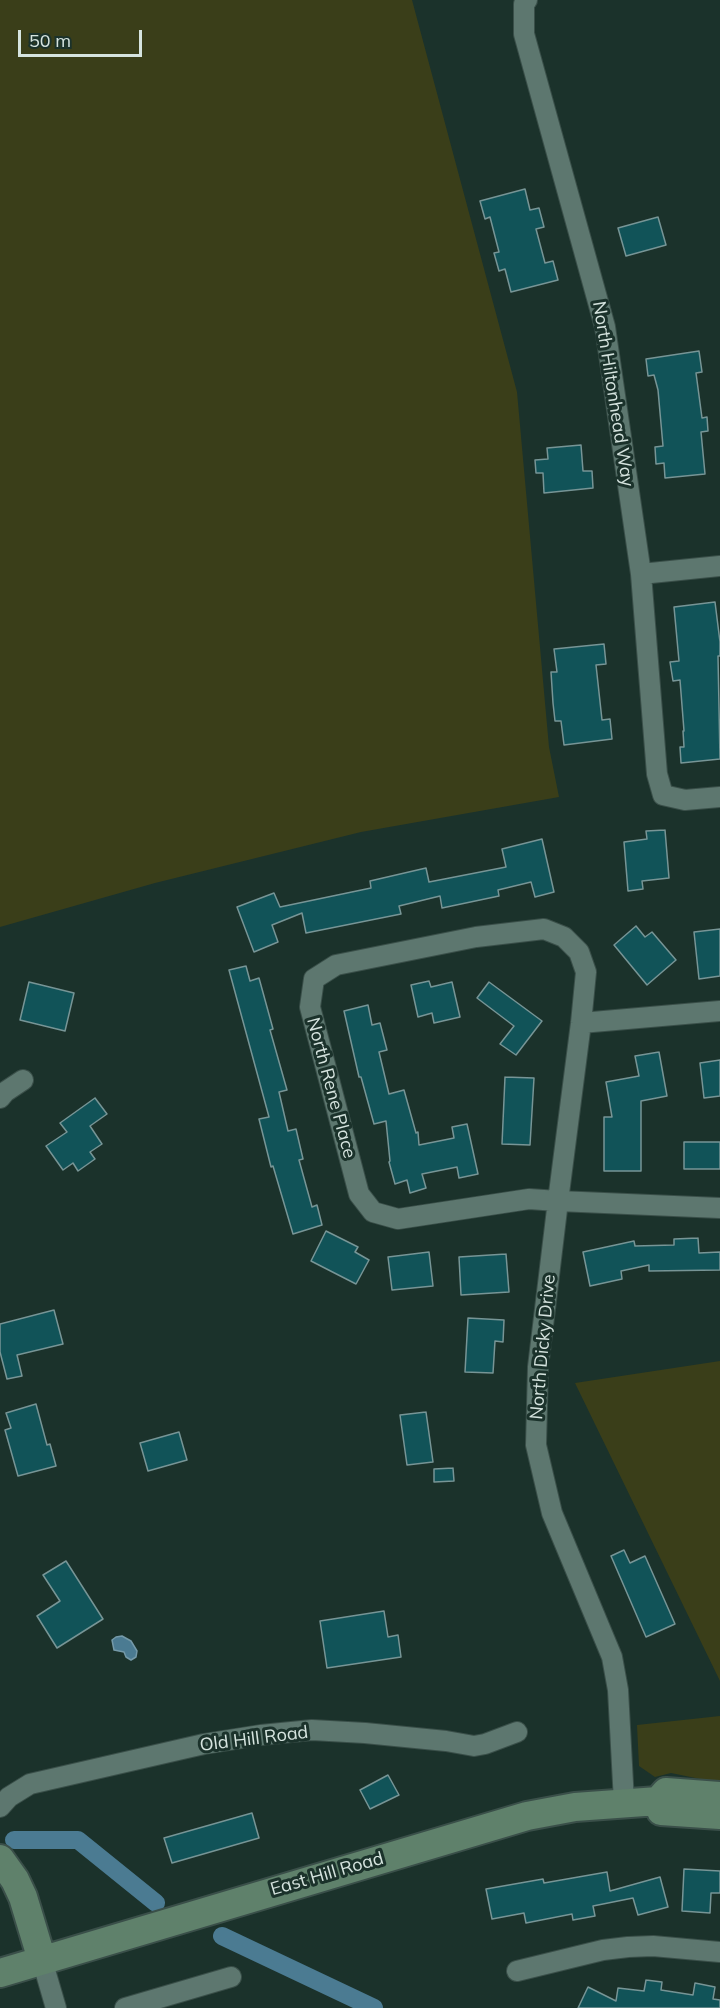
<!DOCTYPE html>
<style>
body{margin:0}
#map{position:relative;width:720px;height:2008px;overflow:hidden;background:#1b322b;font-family:Mulish,sans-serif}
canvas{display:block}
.scale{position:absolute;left:18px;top:30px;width:124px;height:27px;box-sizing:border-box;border:3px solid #d6e4df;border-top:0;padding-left:8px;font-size:18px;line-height:21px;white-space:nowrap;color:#d6e4df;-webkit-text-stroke:4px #1b322b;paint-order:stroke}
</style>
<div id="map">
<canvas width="720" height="2008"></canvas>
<div class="scale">50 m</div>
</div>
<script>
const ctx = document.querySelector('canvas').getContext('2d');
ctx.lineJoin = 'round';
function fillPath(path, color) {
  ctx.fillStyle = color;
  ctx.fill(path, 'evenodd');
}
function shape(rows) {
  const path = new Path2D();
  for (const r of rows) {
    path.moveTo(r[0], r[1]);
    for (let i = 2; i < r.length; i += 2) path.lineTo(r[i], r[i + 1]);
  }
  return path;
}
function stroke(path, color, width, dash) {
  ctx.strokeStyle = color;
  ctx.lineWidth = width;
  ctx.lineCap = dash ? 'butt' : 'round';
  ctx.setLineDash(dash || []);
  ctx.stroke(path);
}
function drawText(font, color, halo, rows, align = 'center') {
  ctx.font = font + ' Mulish,sans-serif';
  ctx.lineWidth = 6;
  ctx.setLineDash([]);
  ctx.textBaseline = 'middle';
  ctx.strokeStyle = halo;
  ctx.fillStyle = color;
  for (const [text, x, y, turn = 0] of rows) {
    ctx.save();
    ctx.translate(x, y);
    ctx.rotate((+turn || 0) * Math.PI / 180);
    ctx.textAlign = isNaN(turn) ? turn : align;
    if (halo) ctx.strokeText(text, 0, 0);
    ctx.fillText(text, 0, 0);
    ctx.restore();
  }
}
fillPath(shape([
 [0,0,412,0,517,392,549,747,559,797,361,832,155,883,0,927],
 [720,1361,720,1681,575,1383],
 [720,1716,720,1783,671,1773,655,1777,639,1766,637,1725]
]), '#3a3e19');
const water = shape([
 [122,1636,131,1641,137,1651,136,1657,131,1660,126,1657,124,1652,114,1650,112,1640,116,1637,122,1636]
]);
fillPath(water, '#4b7b92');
stroke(water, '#759aa9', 1.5);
stroke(shape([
 [14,1840,78,1840,156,1903],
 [222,1936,374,2008]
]), '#4b7b92', 18);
const building = shape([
 [525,189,530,210,539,208,544,227,536,229,545,263,553,261,558,280,511,292,505,269,499,271,494,253,499,252,490,217,485,219,480,201,525,189],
 [658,217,666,245,626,256,618,228,658,217],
 [699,351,702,372,696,373,702,418,707,417,708,431,701,432,705,474,665,478,664,463,656,464,655,447,663,446,658,390,654,375,648,376,646,359,699,351],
 [581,445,583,471,592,471,593,488,544,493,543,473,536,473,535,460,548,459,547,448,581,445],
 [715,602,720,642,720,656,718,656,720,759,681,763,680,747,684,747,683,731,684,731,680,680,673,681,670,662,679,661,674,607,715,602],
 [604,644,606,664,596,665,602,720,610,719,612,739,564,745,561,721,555,721,553,703,551,672,557,672,554,649,604,644],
 [665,830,669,878,642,881,643,889,628,891,624,842,647,839,646,831,665,830],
 [542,839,554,892,535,897,531,882,498,890,499,896,442,908,440,896,399,906,401,914,306,933,302,913,272,925,278,942,254,952,237,907,274,893,280,907,371,888,370,881,426,868,429,882,506,867,502,849,542,839],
 [636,926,645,937,652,932,676,960,647,985,614,945,636,926],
 [720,929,720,976,699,979,694,932,720,929],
 [246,966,250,981,259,978,273,1029,270,1030,287,1090,279,1092,288,1131,296,1129,303,1159,299,1160,312,1207,317,1205,322,1225,293,1234,273,1166,271,1167,259,1119,269,1117,229,970,246,966],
 [429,981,431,987,452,982,460,1017,434,1023,432,1013,418,1017,411,985,429,981],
 [29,982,74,993,65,1031,20,1020,29,982],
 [489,982,542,1021,516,1055,500,1044,514,1026,477,998,489,982],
 [368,1005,372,1025,380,1023,387,1050,379,1052,389,1094,404,1090,416,1133,418,1132,419,1145,454,1138,452,1127,467,1124,478,1174,459,1178,457,1167,422,1174,426,1188,410,1193,407,1180,395,1184,389,1162,390,1161,386,1121,374,1124,361,1077,359,1077,344,1011,368,1005],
 [659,1052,667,1096,641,1101,641,1171,604,1171,604,1117,612,1117,606,1082,639,1076,635,1056,659,1052],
 [720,1060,720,1096,704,1098,700,1063,720,1060],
 [505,1077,534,1078,530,1145,502,1144,505,1077],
 [95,1098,107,1114,90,1126,102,1144,90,1152,95,1159,78,1171,73,1163,63,1170,46,1146,67,1132,60,1123,95,1098],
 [684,1142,720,1142,720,1169,684,1169,684,1142],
 [326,1231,358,1247,355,1252,369,1260,356,1284,311,1261,326,1231],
 [698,1238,699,1253,720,1252,720,1270,649,1271,649,1265,621,1271,622,1279,590,1286,583,1252,634,1241,635,1246,674,1245,674,1239,698,1238],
 [429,1252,433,1286,392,1290,388,1257,429,1252],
 [506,1254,509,1292,461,1295,459,1257,506,1254],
 [54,1310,63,1344,17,1355,22,1376,7,1379,0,1352,0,1324,54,1310],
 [468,1318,504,1320,503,1342,495,1341,493,1373,465,1372,468,1318],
 [36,1404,47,1445,50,1444,56,1466,18,1476,5,1430,11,1428,6,1413,36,1404],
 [426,1412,433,1462,407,1465,400,1415,426,1412],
 [179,1432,187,1460,148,1471,140,1443,179,1432],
 [453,1468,454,1481,434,1482,434,1469,453,1468],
 [624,1550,630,1563,645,1556,675,1624,646,1637,611,1556,624,1550],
 [66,1561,103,1619,57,1648,37,1616,60,1601,43,1575,66,1561],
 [384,1611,388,1637,398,1635,401,1657,327,1668,320,1621,384,1611],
 [388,1775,399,1795,370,1809,360,1790,388,1775],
 [252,1813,259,1838,172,1863,164,1838,252,1813],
 [684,1869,720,1871,720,1893,711,1893,710,1913,682,1911,684,1869],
 [607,1872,610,1891,660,1877,668,1907,638,1915,633,1898,593,1906,595,1916,573,1920,572,1914,526,1923,524,1913,492,1919,486,1889,543,1879,544,1883,607,1872],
 [646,1980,662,1982,661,1990,693,1995,695,1983,715,1987,713,1999,720,2000,720,2008,578,2008,588,1987,616,2001,618,1988,644,1991,646,1980]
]);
fillPath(building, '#115358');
stroke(building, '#779596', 1.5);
const street = shape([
 [527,0,524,4,524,34,605,327,641,574,657,774,663,795,685,800,720,797],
 [641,574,720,566],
 [581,1023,720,1011],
 [0,1098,5,1092,23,1080],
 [624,1802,618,1690,612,1657,552,1513,536,1445,538,1367,558,1201,581,1023,586,972,579,952,564,937,544,929,476,937,336,965,314,979,310,1007,359,1194,373,1212,398,1219,529,1199,558,1201,720,1208],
 [0,1807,9,1797,30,1784,204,1744,261,1735,312,1730,365,1733,446,1741,474,1746,485,1744,517,1732],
 [42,1960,56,2008],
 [517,1971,603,1950,628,1947,653,1946,720,1952],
 [125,2008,231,1977]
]);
const secondary = shape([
 [720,1796,666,1792,658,1801,661,1811,720,1815],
 [0,1859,15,1880,23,1897,42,1960],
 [0,1973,527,1816,575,1807,658,1801]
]);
stroke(street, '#3a4f49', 22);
stroke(secondary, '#3a4f49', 32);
stroke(street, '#5d776f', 20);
stroke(secondary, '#5f816b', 28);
drawText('18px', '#d6e4df', '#1b322b', [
 ["North Hiltonhead Way",613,394,81],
 ["North Rene Place",331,1088,75],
 ["North Dicky Drive",543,1347,-85],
 ["Old Hill Road",254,1739,-7],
 ["East Hill Road",327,1874,-16]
]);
</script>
